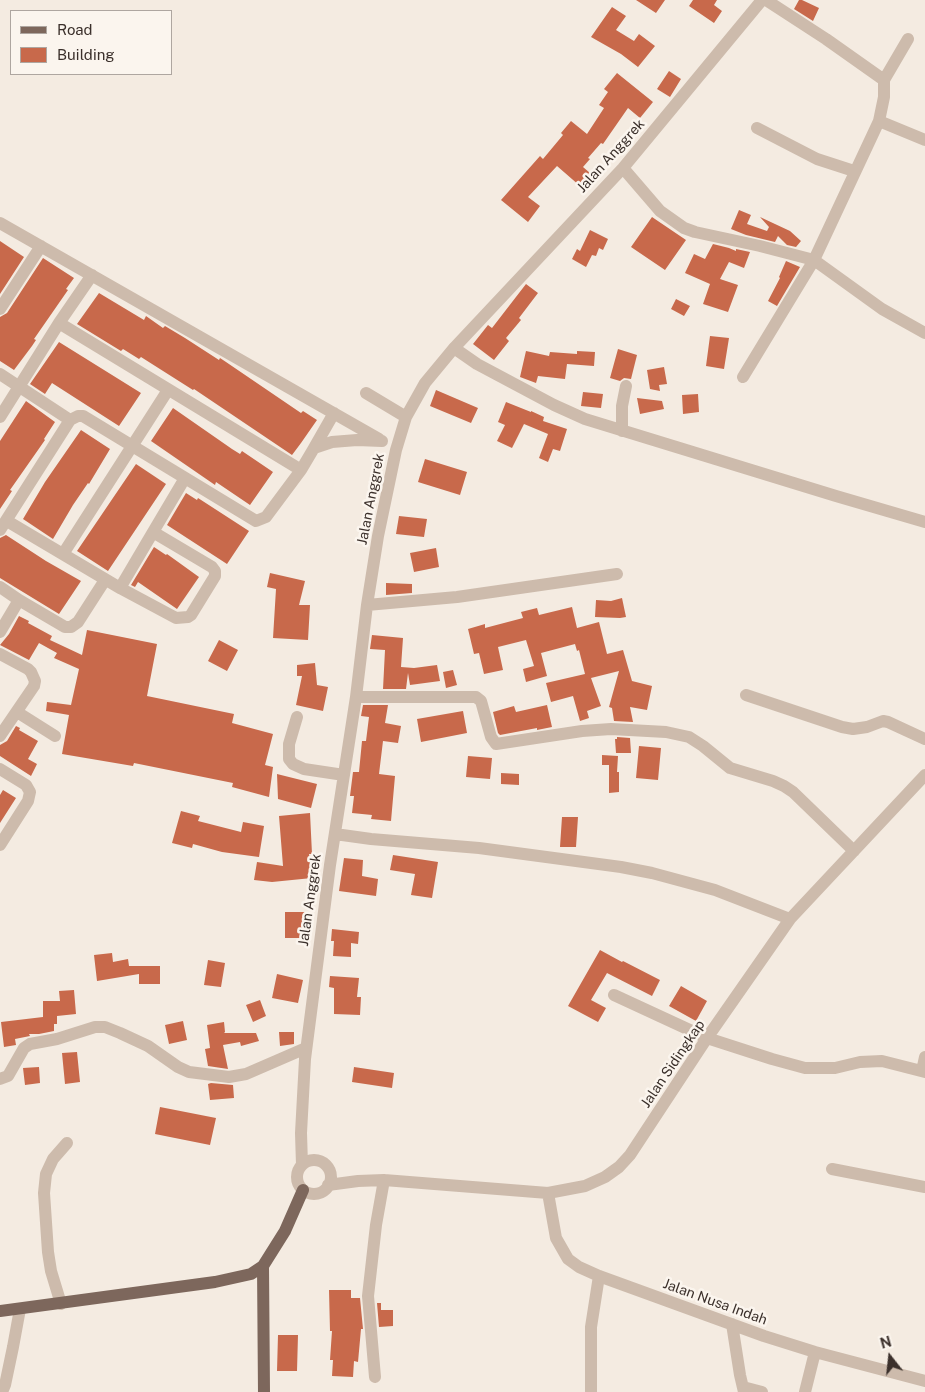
<!DOCTYPE html>
<style>
body{margin:0}
#map{position:relative;width:925px;height:1392px;overflow:hidden;background:#f4ebe1;font-family:"Public Sans",sans-serif}
canvas{display:block}
.legend{position:absolute;left:10px;top:10px;width:162px;height:65px;box-sizing:border-box;background:#fbf5ee;border:1px solid #aea6a0;margin:0;padding:6px 9px;list-style:none;font-size:15px;color:#3b302b}
.legend li{display:flex;align-items:center;gap:10px;height:25px}
.legend b{width:25px;border:1px solid #aea6a0}
.north{position:absolute;left:865px;top:1332px;width:50px;height:50px;-webkit-text-stroke:4px #fbf5ee;paint-order:stroke;rotate:344deg;font-size:14px;font-weight:700;line-height:20px;text-align:center;color:#3b302b}
.north::after{content:'';display:block;margin:auto;width:18px;height:22px;background:#3b302b;clip-path:polygon(50% 0,100% 100%,50% 72%,0 100%)}
</style>
<div id="map">
<canvas width="925" height="1392"></canvas>
<ul class="legend">
<li><b style="height:6px;background:#7d675c"></b>Road</li>
<li><b style="height:14px;background:#c8694b"></b>Building</li>
</ul>
<div class="north">N</div>
</div>
<script>
const ctx = document.querySelector('canvas').getContext('2d');
ctx.lineJoin = 'round';
function fillPath(path, color) {
  ctx.fillStyle = color;
  ctx.fill(path, 'evenodd');
}
function shape(rows) {
  const path = new Path2D();
  for (const r of rows) {
    if (r.length === 3) {
      path.moveTo(r[0] + r[2], r[1]);
      path.arc(r[0], r[1], r[2], 0, 2 * Math.PI);
      continue;
    }
    path.moveTo(r[0], r[1]);
    for (let i = 2; i < r.length; i += 2) path.lineTo(r[i], r[i + 1]);
  }
  return path;
}
function stroke(path, color, width, dash) {
  ctx.strokeStyle = color;
  ctx.lineWidth = width;
  ctx.lineCap = dash ? 'butt' : 'round';
  ctx.setLineDash(dash || []);
  ctx.stroke(path);
}
function drawText(font, color, halo, rows, align = 'center') {
  ctx.font = font + ' "Public Sans",sans-serif';
  ctx.lineWidth = 5;
  ctx.setLineDash([]);
  ctx.textBaseline = 'middle';
  ctx.strokeStyle = halo;
  ctx.fillStyle = color;
  for (const [text, x, y, turn = 0] of rows) {
    ctx.save();
    ctx.translate(x, y);
    ctx.rotate((+turn || 0) * Math.PI / 180);
    ctx.textAlign = isNaN(turn) ? turn : align;
    if (halo) ctx.strokeText(text, 0, 0);
    ctx.fillText(text, 0, 0);
    ctx.restore();
  }
}
fillPath(shape([
 [636,0,665,0,656,13],
 [693,0,717,0,714,5,722,11,714,23,689,6],
 [799,0,802,0,819,8,813,21,794,9],
 [612,7,626,16,616,30,634,41,639,34,655,46,638,67,621,54,591,37],
 [669,71,681,79,670,97,657,89],
 [617,73,653,102,640,118,628,108,603,144,601,143,588,158,590,159,583,167,590,173,580,186,557,166,528,197,540,206,528,222,501,200,540,156,543,159,563,135,561,133,571,121,587,134,604,108,599,105,608,92,604,89],
 [739,210,751,215,747,224,767,231,769,227,760,217,790,231,801,241,796,247,787,245,778,236,775,242,746,235,731,229],
 [652,217,686,240,665,270,631,247],
 [590,230,608,239,603,250,599,248,596,256,592,255,586,267,572,259,577,249,580,251],
 [0,241,24,257,0,294],
 [713,244,729,248,736,251,736,249,750,252,744,268,729,262,720,279,738,285,728,312,703,304,710,284,685,273,694,254,705,259],
 [43,258,74,278,66,289,68,290,34,339,36,340,32,346,14,370,0,361,0,317,7,313],
 [786,261,800,267,777,306,768,301,780,278,779,277],
 [526,284,538,293,519,318,521,320,506,338,509,341,494,360,473,344,488,325,492,328],
 [99,293,144,320,146,316,163,328,165,326,185,338,219,360,220,358,226,362,301,413,303,411,317,420,301,443,292,455,194,389,193,390,141,357,139,359,123,349,121,351,77,324],
 [676,299,690,306,684,316,671,309],
 [710,336,729,338,724,369,706,366],
 [59,342,141,393,119,426,52,383,45,394,30,384],
 [618,349,637,355,631,379,624,378,620,381,610,378],
 [526,351,549,356,550,352,577,354,577,351,595,352,594,366,567,364,565,379,538,376,536,383,520,377],
 [664,367,667,384,659,385,660,391,650,389,647,370],
 [436,390,478,408,471,423,430,406],
 [583,392,603,394,601,408,581,406],
 [698,394,699,412,683,414,682,395],
 [637,398,662,401,664,409,640,414],
 [26,401,55,422,44,439,45,440,10,490,12,491,0,509,0,441],
 [506,402,531,412,531,411,544,417,543,421,567,429,560,451,553,449,548,462,539,458,548,434,524,424,512,448,497,441,505,425,498,422],
 [173,408,232,449,240,454,242,451,273,472,250,505,216,482,215,485,151,441],
 [81,430,110,449,89,484,88,483,73,505,53,539,23,519,45,482],
 [425,459,467,472,460,495,418,482],
 [136,464,166,484,108,571,77,551],
 [186,493,197,500,198,498,249,531,227,564,167,525],
 [399,516,427,519,424,537,396,534],
 [6,535,46,561,81,581,59,614,0,578,0,538],
 [154,547,166,555,167,554,199,577,177,609,138,582,135,587,131,585],
 [436,548,439,567,414,572,410,553],
 [270,573,305,581,299,605,310,605,308,640,273,638,276,589,267,587],
 [386,583,412,584,412,593,386,595],
 [622,598,626,617,620,618,595,617,596,600,611,601],
 [572,607,577,628,599,622,607,654,623,650,632,681,652,686,647,710,630,707,633,722,614,721,612,708,609,707,619,671,591,678,601,706,587,711,589,718,580,721,573,696,551,702,546,683,585,674,579,650,577,651,575,644,541,653,547,676,526,682,523,669,534,666,526,640,498,647,503,670,484,674,479,653,474,654,468,629,485,624,485,628,523,618,521,612,537,608,539,615],
 [19,616,29,621,28,623,52,636,50,640,82,655,87,630,157,644,147,696,234,714,232,723,273,734,265,765,273,767,269,797,232,787,233,783,134,763,133,766,62,754,69,715,46,711,47,702,71,705,79,669,54,658,57,653,39,643,29,660,0,645,9,634],
 [372,635,403,638,401,667,414,668,437,665,440,681,410,685,408,673,406,689,383,689,385,650,370,649],
 [219,640,238,650,227,671,208,661],
 [315,663,317,685,328,687,323,711,296,705,302,676,297,676,297,665],
 [453,670,457,685,446,688,443,672],
 [363,705,388,705,385,723,401,726,398,743,383,741,379,774,395,776,391,821,371,819,372,815,352,813,354,796,350,796,353,772,359,772,362,741,366,741,369,717,361,716],
 [547,705,552,727,537,730,537,728,500,735,498,733,493,712,514,706,516,712],
 [463,711,467,733,421,742,417,719],
 [16,726,20,728,19,730,38,741,28,759,37,764,31,776,0,756,0,745,7,741],
 [617,737,630,738,631,753,616,753,615,739,617,739],
 [639,746,661,748,658,780,636,778],
 [602,755,618,756,617,772,619,772,619,792,609,793,609,765,602,765],
 [468,756,492,758,490,779,466,777],
 [501,773,519,774,519,785,501,784],
 [277,774,317,784,311,808,278,799],
 [3,790,16,798,0,823,0,795],
 [181,811,200,816,198,821,241,832,243,822,264,826,259,857,222,852,193,844,192,848,172,843],
 [310,813,312,854,309,854,312,878,272,882,254,880,257,862,283,866,279,816],
 [562,817,578,817,576,847,560,847],
 [393,855,438,862,432,898,411,895,415,874,390,870],
 [344,858,363,860,362,876,378,879,376,896,339,891],
 [285,912,306,912,306,938,285,938],
 [332,929,359,932,358,944,351,943,351,957,333,956,334,941,331,941],
 [600,950,622,962,623,961,660,980,652,996,607,973,591,1000,606,1008,598,1022,568,1006],
 [112,953,113,962,128,959,129,966,160,966,160,984,139,984,139,974,97,981,94,955],
 [208,960,225,963,221,987,204,985],
 [277,974,303,980,298,1003,272,998],
 [330,976,359,978,357,997,361,997,360,1015,334,1014,334,988,329,987],
 [681,986,707,1001,696,1021,669,1006],
 [74,990,76,1014,57,1016,57,1024,54,1024,54,1031,39,1034,29,1034,30,1036,15,1039,16,1045,4,1047,1,1022,43,1017,43,1001,60,1001,59,991],
 [260,1000,266,1016,253,1022,246,1005],
 [183,1021,187,1040,169,1044,165,1025],
 [224,1022,225,1032,224,1033,256,1033,259,1041,241,1046,240,1042,223,1045,228,1069,208,1066,205,1049,210,1048,207,1025],
 [279,1032,294,1032,294,1044,280,1046],
 [77,1052,80,1082,65,1084,62,1053],
 [39,1067,40,1083,25,1085,23,1068],
 [354,1067,394,1073,392,1088,352,1082],
 [211,1083,233,1085,234,1098,210,1100,208,1084],
 [160,1107,216,1118,210,1145,155,1134],
 [329,1290,351,1290,351,1298,360,1298,363,1329,361,1329,358,1362,354,1361,353,1377,332,1376,333,1360,330,1360,332,1331,330,1331],
 [377,1303,381,1303,381,1310,393,1310,393,1326,379,1327],
 [278,1335,298,1335,297,1371,277,1371]
]), '#c8694b');
stroke(shape([
 [766,0,826,39,884,80],
 [879,121,925,140],
 [757,128,817,159,854,171],
 [623,168,660,211,684,228,695,232,760,246,814,260,882,309,925,333],
 [0,223,379,439],
 [0,309,41,246],
 [59,323,92,275],
 [454,348,477,364,554,405,585,419,836,496,925,522],
 [0,374,70,420],
 [743,377,814,260,879,121,884,97,884,80,908,39],
 [366,393,406,417],
 [0,417,59,323,301,470,314,448,332,442,357,440,382,441],
 [622,431,622,406,626,386],
 [314,448,334,413],
 [7,521,120,588,176,618,188,617,191,615,215,576,215,571,212,567,153,532,185,478],
 [0,530,70,420,78,416,83,416,256,521,266,517,301,470],
 [63,554,168,390],
 [0,587,19,600,0,632],
 [120,588,153,532],
 [19,600,65,627,71,627,78,622,105,580],
 [367,605,457,597,617,574],
 [0,654,28,669,31,672,35,681,34,686,0,736],
 [746,695,842,727,853,729,867,727,883,721,888,722,925,739],
 [356,697,476,697,481,701,491,737,496,744,582,731,611,729,666,732,689,737,703,746,730,768,773,781,784,786,793,792,854,851],
 [17,712,55,736],
 [297,717,289,744,289,759,293,764,304,769,344,775],
 [0,769,26,785,30,792,28,801,0,845],
 [335,834,371,839,479,848,621,867,652,873,715,890,790,919],
 [614,995,707,1038,772,1059,805,1068,835,1068,860,1062,882,1061,925,1072],
 [922,1071,925,1057],
 [0,1079,8,1076,24,1048,30,1044,57,1039,95,1027,105,1027,120,1033,148,1046,178,1067,189,1072,229,1077,246,1074,306,1048],
 [314,1177,17],
 [302,1165,301,1133,305,1059,330,865,356,697,367,605,378,536,396,450,406,417,425,383,454,348,623,168,762,0],
 [832,1169,925,1187],
 [328,1185,358,1181,384,1180,548,1193,585,1186,605,1177,619,1167,630,1155,707,1038,790,919,925,775],
 [548,1193,556,1238,568,1259,579,1267,599,1276,764,1336,815,1352,925,1381],
 [61,1304,51,1271,48,1252,44,1193,46,1174,53,1159,67,1143],
 [732,1324,740,1375,744,1392],
 [375,1377,368,1296,376,1225,384,1180],
 [743,1387,762,1392],
 [2,1392,5,1385,13,1347,20,1309],
 [591,1392,591,1327,599,1276],
 [805,1392,815,1352]
]), '#cdbbac', 12);
stroke(shape([
 [0,1311,215,1282,251,1274,263,1266],
 [264,1392,263,1266,285,1231,303,1190]
]), '#7d675c', 12);
drawText('14px', '#3b302b', '#fbf5ee', [
 ["Jalan Anggrek",611,156,-48],
 ["Jalan Anggrek",371,499,-79],
 ["Jalan Anggrek",310,900,-82],
 ["Jalan Sidingkap",673,1064,-56],
 ["Jalan Nusa Indah",715,1302,20]
]);
</script>
